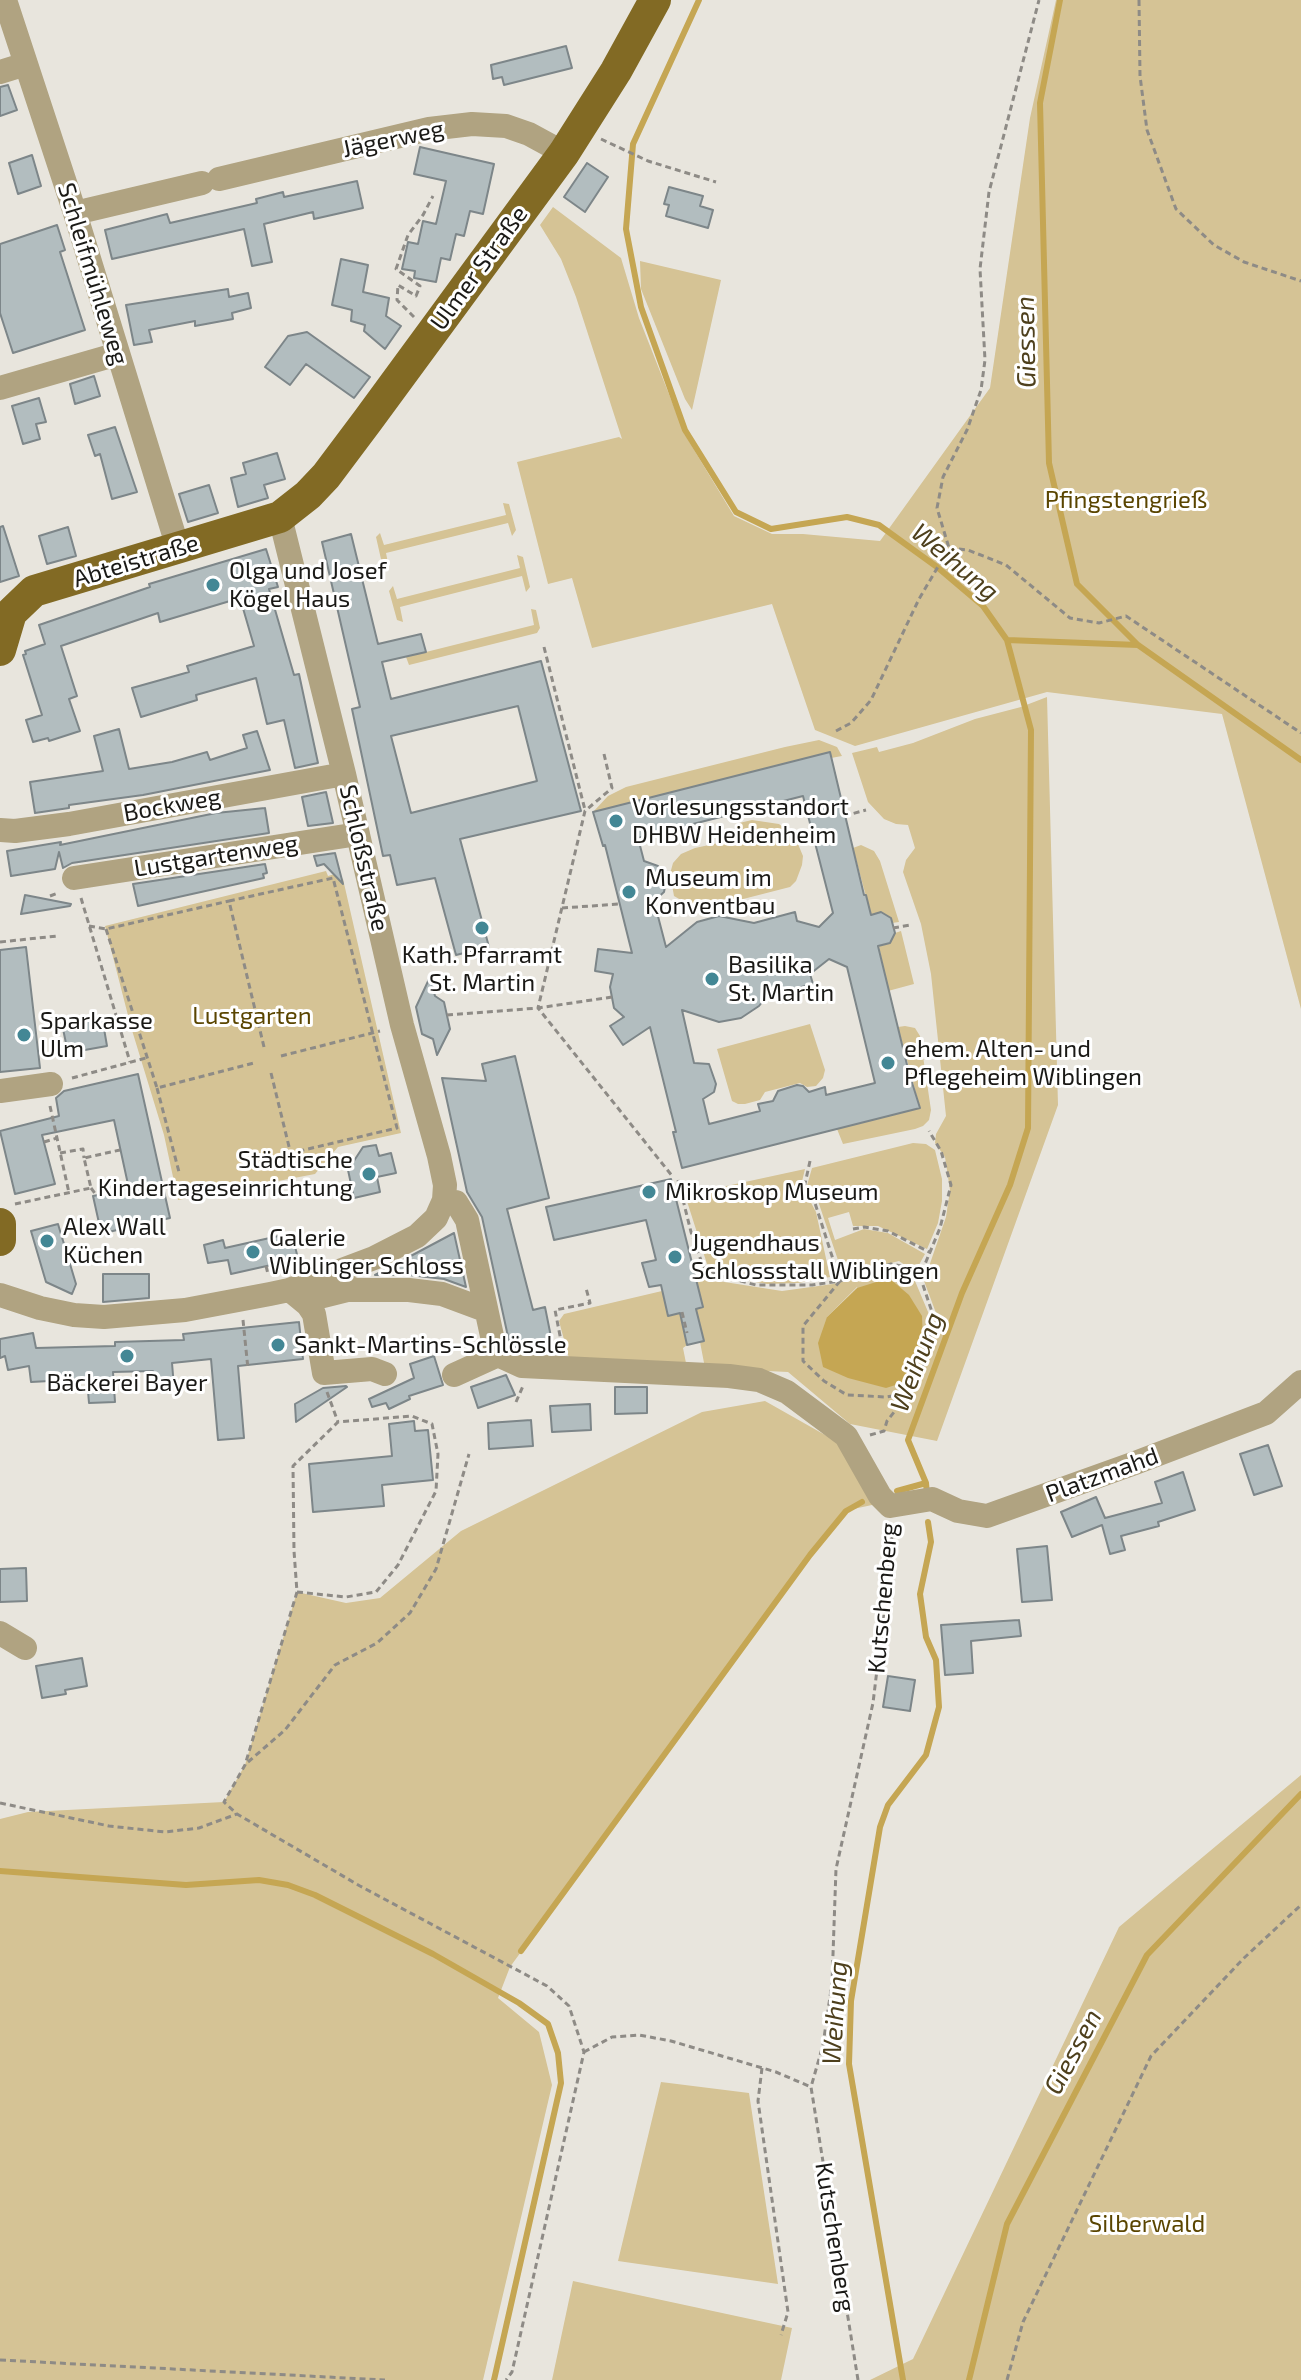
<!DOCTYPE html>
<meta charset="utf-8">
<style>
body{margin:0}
canvas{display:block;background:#e8e5dd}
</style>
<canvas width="1301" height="2380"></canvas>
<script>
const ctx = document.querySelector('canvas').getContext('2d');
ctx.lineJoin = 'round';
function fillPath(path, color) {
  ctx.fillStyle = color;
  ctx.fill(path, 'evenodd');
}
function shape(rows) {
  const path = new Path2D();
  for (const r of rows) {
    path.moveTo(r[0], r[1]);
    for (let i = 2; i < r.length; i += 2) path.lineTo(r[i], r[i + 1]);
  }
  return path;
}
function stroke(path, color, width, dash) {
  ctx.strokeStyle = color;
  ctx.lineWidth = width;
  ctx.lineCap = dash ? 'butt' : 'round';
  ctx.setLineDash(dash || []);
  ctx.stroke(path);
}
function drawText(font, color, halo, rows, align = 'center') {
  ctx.font = font + ' "Exo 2",sans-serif';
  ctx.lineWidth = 6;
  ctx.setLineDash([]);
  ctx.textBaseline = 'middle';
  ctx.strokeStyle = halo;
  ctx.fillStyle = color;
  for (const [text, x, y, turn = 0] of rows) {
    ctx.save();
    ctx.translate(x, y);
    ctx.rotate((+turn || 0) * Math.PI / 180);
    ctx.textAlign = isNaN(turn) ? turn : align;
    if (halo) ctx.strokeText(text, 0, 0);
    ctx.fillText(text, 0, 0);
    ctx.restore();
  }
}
fillPath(shape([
 [1056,0,1301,0,1301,1009,1222,714,1047,692,855,746,815,730,772,604,592,648,572,578,548,584,517,462,619,437,622,439,576,297,561,259,540,225,553,207,621,258,639,318,685,435,734,516,772,534,803,534,880,541,990,388,1030,118],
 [640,261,721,280,692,410,685,399,641,289],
 [503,503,509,504,516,530,512,536,508,523,386,553,389,568,383,568,376,537,380,533,384,545,506,515],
 [517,555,523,557,530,587,526,592,522,576,400,607,403,622,397,620,389,591,393,586,397,599,520,568],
 [531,609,536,610,540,628,537,633,409,665,406,657,534,625],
 [1047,697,1058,1105,937,1441,850,1424,788,1372,705,1368,700,1342,703,1341,689,1311,703,1307,692,1263,703,1274,718,1281,782,1291,833,1284,892,1267,908,1273,915,1281,931,1319,939,1321,924,1281,946,1217,950,1190,945,1157,935,1143,936,1134,946,1116,931,974,921,924,903,872,906,860,915,848,908,825,896,824,884,819,868,802,852,753,877,747,879,752,913,743,975,719,1021,707],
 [857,1287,886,1388,827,1317],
 [819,740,837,747,842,756,831,758,830,753,593,812,608,796,626,787,785,747],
 [752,820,779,824,795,837,803,856,802,865,796,881,790,887,708,908,693,907,674,896,670,874,673,863,681,854,695,848,737,839,735,824],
 [861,845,874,851,880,861,899,922,892,923,891,918,882,912,871,915,853,848],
 [326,871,328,876,335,874,343,879,401,1133,338,1147,315,1174,178,1200,164,1135,131,1027,105,926],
 [901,931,914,984,888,991,879,946,895,933],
 [810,1024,825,1070,823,1078,816,1086,807,1087,800,1083,765,1092,760,1100,745,1104,738,1104,732,1101,717,1049],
 [905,1026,915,1028,920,1036,931,1110,929,1120,923,1126,915,1129,843,1144,837,1129,920,1108,898,1027],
 [913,1143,926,1144,935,1150,942,1179,942,1201,938,1223,927,1249,878,1226,853,1226,849,1212,828,1218,835,1240,864,1229,888,1233,925,1254,915,1272,899,1261,843,1275,816,1195,806,1189,812,1168],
 [805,1169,799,1194,809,1199,816,1212,830,1277,798,1283,767,1284,744,1280,707,1264,685,1195],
 [662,1291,668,1315,681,1313,687,1345,683,1348,687,1368,570,1362,559,1321,564,1314],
 [765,1401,841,1444,881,1503,849,1510,810,1555,510,1967,498,1998,539,2032,552,2085,483,2380,0,2380,0,1819,28,1812,224,1802,245,1765,297,1592,346,1603,380,1598,461,1531,702,1412],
 [1301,1775,1301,2380,870,2380,913,2359,1119,1927],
 [661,2082,749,2093,778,2284,618,2261],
 [573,2281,792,2328,781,2380,552,2380]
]), '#d5c395');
fillPath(shape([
 [889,1278,909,1295,922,1316,923,1342,917,1365,905,1382,886,1388,848,1378,823,1367,818,1343,827,1317,857,1288]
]), '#c5a653');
stroke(shape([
 [699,0,633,144,626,229,641,307,685,430,736,512,771,529,847,517,879,525,937,567,983,606,1007,640,1031,730,1028,1128,1010,1185,962,1293,908,1440,926,1483,927,1494],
 [1060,0,1040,103,1049,463,1077,584,1138,645,1301,760],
 [1007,640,1138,645],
 [897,1491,926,1483],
 [0,1871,186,1885,259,1880,288,1885,315,1895,433,1954,519,2003,548,2024,558,2053,561,2083,494,2380],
 [521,1951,810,1555,846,1511,862,1502],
 [903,2380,849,2064,851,2001,880,1827,888,1805,926,1755,939,1707,936,1660,926,1637,920,1594,931,1542,928,1522],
 [969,2380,1007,2224,1147,1955,1301,1794]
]), '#c5a653', 6);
const building = shape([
 [566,46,572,68,504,85,502,77,493,79,491,65,566,46],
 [8,85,17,110,0,116,0,87,8,85],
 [420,147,494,164,483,214,470,211,464,236,456,234,450,260,441,258,436,282,414,278,415,271,402,269,408,242,418,244,423,221,436,224,446,181,414,174,420,147],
 [32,155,41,186,18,194,9,163,32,155],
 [587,163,608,177,585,212,564,197,587,163],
 [357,181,363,208,314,219,313,212,264,224,272,262,252,266,244,229,112,259,105,230,167,214,170,223,257,203,256,199,283,192,284,197,357,181],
 [669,187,703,196,700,206,713,210,708,228,666,216,669,205,664,204,669,187],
 [57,225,65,250,60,252,85,330,13,353,0,313,0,244,57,225],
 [341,259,368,265,363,292,389,298,386,316,401,326,385,349,364,331,365,325,351,321,352,310,332,305,341,259],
 [228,289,229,297,248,293,251,308,232,313,233,319,195,326,195,321,149,330,152,342,134,345,126,305,228,289],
 [307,332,370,377,354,398,306,364,290,385,265,367,288,336,307,332],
 [94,376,100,396,75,404,70,384,94,376],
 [39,398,46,422,36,424,40,439,23,444,12,406,39,398],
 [115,427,137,492,112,499,100,454,95,456,88,435,115,427],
 [277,453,285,479,264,485,268,498,238,507,231,478,246,474,243,463,277,453],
 [209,485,218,513,188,522,179,494,209,485],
 [3,526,19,576,0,582,0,527,3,526],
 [68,527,76,556,47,564,39,536,68,527],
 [351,534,378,644,421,634,426,652,382,662,391,699,541,661,581,811,460,839,489,947,456,955,435,878,397,885,390,855,383,856,352,709,360,707,322,542,351,534],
 [518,706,537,781,411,813,391,736,518,706],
 [266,549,278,587,269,589,294,675,299,674,318,763,295,768,284,720,267,724,256,678,196,695,197,700,141,717,132,688,189,672,187,666,254,646,240,598,160,622,158,613,61,646,77,696,69,699,80,731,49,741,48,738,33,742,26,720,42,715,23,655,26,654,25,651,45,644,39,625,150,587,149,584,266,549],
 [119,729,129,769,172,762,207,752,210,760,247,748,243,735,257,731,270,770,143,795,69,805,69,808,35,813,30,782,103,771,94,736,119,729],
 [830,752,864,895,866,895,871,915,881,912,891,918,895,933,890,943,878,946,909,1073,920,1108,682,1168,673,1132,676,1132,650,1027,623,1045,610,1026,624,1017,614,1008,610,987,613,974,595,971,598,949,632,953,605,845,603,846,593,812,830,752],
 [803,796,833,913,819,927,797,921,795,912,754,923,719,916,697,922,666,947,654,901,664,892,666,882,658,866,644,861,638,838,803,796],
 [829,959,847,967,875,1083,826,1095,825,1087,809,1092,803,1086,797,1085,778,1091,773,1101,758,1104,760,1111,709,1124,703,1099,714,1092,716,1084,709,1064,694,1063,682,1010,719,1022,741,1018,759,1006,767,996,813,984,810,974,829,959],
 [326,792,333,823,308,826,302,797,326,792],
 [265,808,269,833,72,863,63,868,59,852,55,869,11,876,7,851,61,842,60,845,216,813,265,808],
 [335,853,343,884,324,864,317,866,314,856,335,853],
 [265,864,267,873,263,874,264,878,138,906,133,884,265,864],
 [25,895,71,904,70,906,21,914,25,895],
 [26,947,40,1068,0,1072,0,950,26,947],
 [430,977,435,996,444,1002,450,1029,437,1055,433,1039,422,1034,416,1007,430,977],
 [102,1017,107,1046,68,1053,62,1024,102,1017],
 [515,1056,549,1198,507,1209,533,1310,545,1307,552,1342,520,1349,510,1344,507,1332,482,1217,467,1192,442,1078,486,1081,482,1064,515,1056],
 [138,1074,170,1218,104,1233,104,1225,101,1232,93,1196,129,1189,114,1120,42,1135,55,1184,15,1194,0,1131,59,1116,56,1098,64,1091,138,1074],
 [376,1145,379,1156,391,1153,396,1173,377,1177,380,1192,354,1198,348,1170,363,1147,376,1145],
 [671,1179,703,1307,696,1309,704,1341,687,1345,680,1313,668,1316,661,1285,649,1287,642,1263,656,1260,646,1220,554,1240,546,1207,671,1179],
 [58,1224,76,1284,72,1294,46,1282,31,1231,58,1224],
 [292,1233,298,1259,231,1274,228,1260,208,1263,204,1245,223,1240,225,1248,292,1233],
 [454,1233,466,1287,444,1279,409,1275,375,1275,454,1233],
 [103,1274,149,1274,149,1298,103,1302,103,1274],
 [299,1322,303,1359,238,1366,244,1438,218,1440,211,1359,172,1363,174,1387,155,1389,153,1371,113,1372,115,1402,89,1403,87,1379,31,1382,29,1366,8,1370,5,1356,0,1358,0,1339,33,1333,36,1348,115,1346,115,1342,184,1340,183,1334,299,1322],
 [434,1356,443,1385,409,1396,410,1399,389,1409,386,1403,372,1407,369,1399,414,1378,410,1364,434,1356],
 [506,1375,515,1395,478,1408,471,1387,506,1375],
 [346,1386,347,1387,296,1422,295,1404,323,1388,346,1386],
 [615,1387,647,1387,647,1413,615,1414,615,1387],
 [590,1404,591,1430,552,1432,550,1406,590,1404],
 [531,1420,533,1446,489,1449,488,1423,531,1420],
 [414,1421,415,1431,428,1430,433,1480,382,1485,384,1506,313,1512,309,1464,392,1456,389,1424,414,1421],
 [1268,1445,1282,1486,1254,1495,1240,1454,1268,1445],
 [1183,1472,1195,1510,1158,1522,1159,1526,1121,1536,1125,1550,1110,1554,1102,1525,1072,1537,1061,1512,1096,1497,1105,1518,1162,1503,1155,1482,1183,1472],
 [1047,1546,1052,1600,1022,1602,1017,1549,1047,1546],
 [26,1568,27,1601,0,1602,0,1569,26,1568],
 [1019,1620,1021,1636,971,1641,973,1673,945,1675,941,1625,1019,1620],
 [82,1658,87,1686,65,1690,66,1694,42,1698,36,1666,82,1658],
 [888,1676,915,1680,910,1711,883,1707,888,1676]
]);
fillPath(building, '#b2bdbf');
stroke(building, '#7d8689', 2);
stroke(shape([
 [1139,0,1140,76,1147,130,1176,209,1214,245,1244,262,1301,281],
 [601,139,648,161,716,182],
 [414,317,397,300,398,285,416,296,420,286,396,269,408,235,423,215,433,196],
 [949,548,968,550,1006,565,1070,618,1099,623,1126,616,1301,733],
 [544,647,585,810],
 [836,731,851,723,871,700,919,599,949,548,937,508,943,477,967,430,981,390,985,360,980,269,989,192,1039,0],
 [604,754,612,788,585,811,538,1008,673,1177],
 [844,816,866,810],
 [50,896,58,893],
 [81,898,130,1062],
 [562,908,619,904],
 [89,926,106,929,229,901],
 [893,928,910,925],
 [106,929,157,1088,254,1063],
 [0,942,57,936],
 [447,1015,538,1008,612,997],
 [264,1047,229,901,333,878,397,1128,291,1153],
 [281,1056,380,1031],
 [271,1073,295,1171],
 [72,1078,146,1058],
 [157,1088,179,1172],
 [50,1106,69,1193],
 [44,1142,57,1138],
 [60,1153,83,1149,84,1158],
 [810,1161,803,1193,814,1200,840,1281,891,1264,901,1266,920,1276],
 [678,1180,691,1232,703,1266,717,1275,756,1285,812,1285,840,1281],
 [91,1188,97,1196],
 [15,1204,91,1188,84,1158,120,1150],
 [853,1229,864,1227,888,1231,931,1253],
 [266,1266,268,1274],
 [840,1281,803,1326,803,1361,824,1381,847,1395,886,1397,909,1393,927,1358,933,1315,920,1276,940,1228,951,1185,941,1151,929,1131],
 [682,1312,687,1333],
 [243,1320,248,1369],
 [562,1346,555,1310,590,1303,586,1288],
 [327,1392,338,1422],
 [516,1402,523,1386],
 [870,1435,884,1431,887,1421,909,1393],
 [297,1592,346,1597,376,1592,398,1565,436,1491,438,1454,432,1424,412,1416,338,1422,293,1466,294,1551,297,1592,245,1765,224,1802,237,1814,360,1886,547,1986,569,2006,584,2052,512,2372,506,2380],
 [248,1762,285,1730,335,1665,377,1643,410,1613,436,1569,469,1454],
 [0,1803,109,1826,165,1832,199,1828,237,1814],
 [584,2052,612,2037,639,2035,671,2041,776,2072,811,2087],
 [762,2068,758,2101,788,2312,781,2335],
 [0,2360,385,2380],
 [858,2380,811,2087,823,2045,832,1983,836,1869,873,1703,892,1544,891,1525],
 [1007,2380,1023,2322,1151,2056,1244,1958,1301,1905]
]), '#8e8b86', 3, [6, 4]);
stroke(shape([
 [5,0,75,213,178,548],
 [0,72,26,64],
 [219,179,429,129,472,124,506,126,529,134,564,153],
 [75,213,202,183],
 [0,388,118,354],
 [0,830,15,831,69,824,344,774],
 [74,878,358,834],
 [0,1091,51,1084],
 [444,1200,456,1202,467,1220,492,1336,498,1355,522,1366,729,1376,759,1380,787,1392,846,1436,880,1496,890,1506,932,1499,958,1511,987,1516,1135,1463,1266,1413,1301,1382],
 [289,1290,319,1297,347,1290,409,1290,442,1294,485,1310],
 [291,1291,308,1305,314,1314,324,1373,372,1369,385,1374],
 [0,1295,40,1308,74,1315,104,1317,185,1310,270,1294,289,1290,374,1258,417,1236,436,1218,444,1200,445,1185,439,1156,402,1025,344,774,280,517],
 [454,1375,498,1355],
 [0,1633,25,1648]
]), '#b0a381', 24);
stroke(shape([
 [0,650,11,613,34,591,280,517,308,495,326,476,368,420,564,153,616,71,655,0],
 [0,1224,0,1240]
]), '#826a24', 32);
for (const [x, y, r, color] of [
 [213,585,8,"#438795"],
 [616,821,8,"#438795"],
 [629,892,8,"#438795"],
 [482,928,8,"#438795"],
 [712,979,8,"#438795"],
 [24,1035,8,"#438795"],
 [888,1063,8,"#438795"],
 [369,1174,8,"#438795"],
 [649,1192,8,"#438795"],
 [47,1241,8,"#438795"],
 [253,1252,8,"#438795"],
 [675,1257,8,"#438795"],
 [278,1345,8,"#438795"],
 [127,1356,8,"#438795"]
]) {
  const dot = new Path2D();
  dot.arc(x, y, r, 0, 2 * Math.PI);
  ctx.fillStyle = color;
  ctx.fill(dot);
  stroke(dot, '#fff', 3);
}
drawText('24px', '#1a1916', '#fff', [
 ["Jägerweg",393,139,-12],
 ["Ulmer Straße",479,268,-54],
 ["Schleifmühleweg",93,274,73],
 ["Abteistraße",136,561,-17],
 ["Bockweg",172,805,-10],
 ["Lustgartenweg",216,856,-9],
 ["Schloßstraße",364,858,77],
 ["Platzmahd",1102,1475,-20],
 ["Kutschenberg",883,1598,-85],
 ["Kutschenberg",835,2237,81]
]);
drawText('24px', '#5a4500', '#fff', [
 ["Pfingstengrieß",1126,500],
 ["Lustgarten",252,1016],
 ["Silberwald",1147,2224]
]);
drawText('24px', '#1a1916', '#fff', [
 ["Olga und Josef",229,571],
 ["Kögel Haus",229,599],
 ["Vorlesungsstandort",632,807],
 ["DHBW Heidenheim",632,835],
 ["Museum im",645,878],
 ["Konventbau",645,906],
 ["Kath. Pfarramt",482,955,"center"],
 ["St. Martin",482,983,"center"],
 ["Basilika",728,965],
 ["St. Martin",728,993],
 ["Sparkasse",40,1021],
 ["Ulm",40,1049],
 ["ehem. Alten- und",904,1049],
 ["Pflegeheim Wiblingen",904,1077],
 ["Städtische",353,1160,"right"],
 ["Kindertageseinrichtung",353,1188,"right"],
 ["Mikroskop Museum",665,1192],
 ["Alex Wall",63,1227],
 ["Küchen",63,1255],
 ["Galerie",269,1238],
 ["Wiblinger Schloss",269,1266],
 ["Jugendhaus",691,1243],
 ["Schlossstall Wiblingen",691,1271],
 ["Sankt-Martins-Schlössle",294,1345],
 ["Bäckerei Bayer",127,1383,"center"]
], 'left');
drawText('italic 26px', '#4e401d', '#fff', [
 ["Giessen",1026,342,-91],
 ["Weihung",955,562,40],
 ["Weihung",917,1362,-69],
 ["Weihung",835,2013,-86],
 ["Giessen",1073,2052,-62]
]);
</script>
